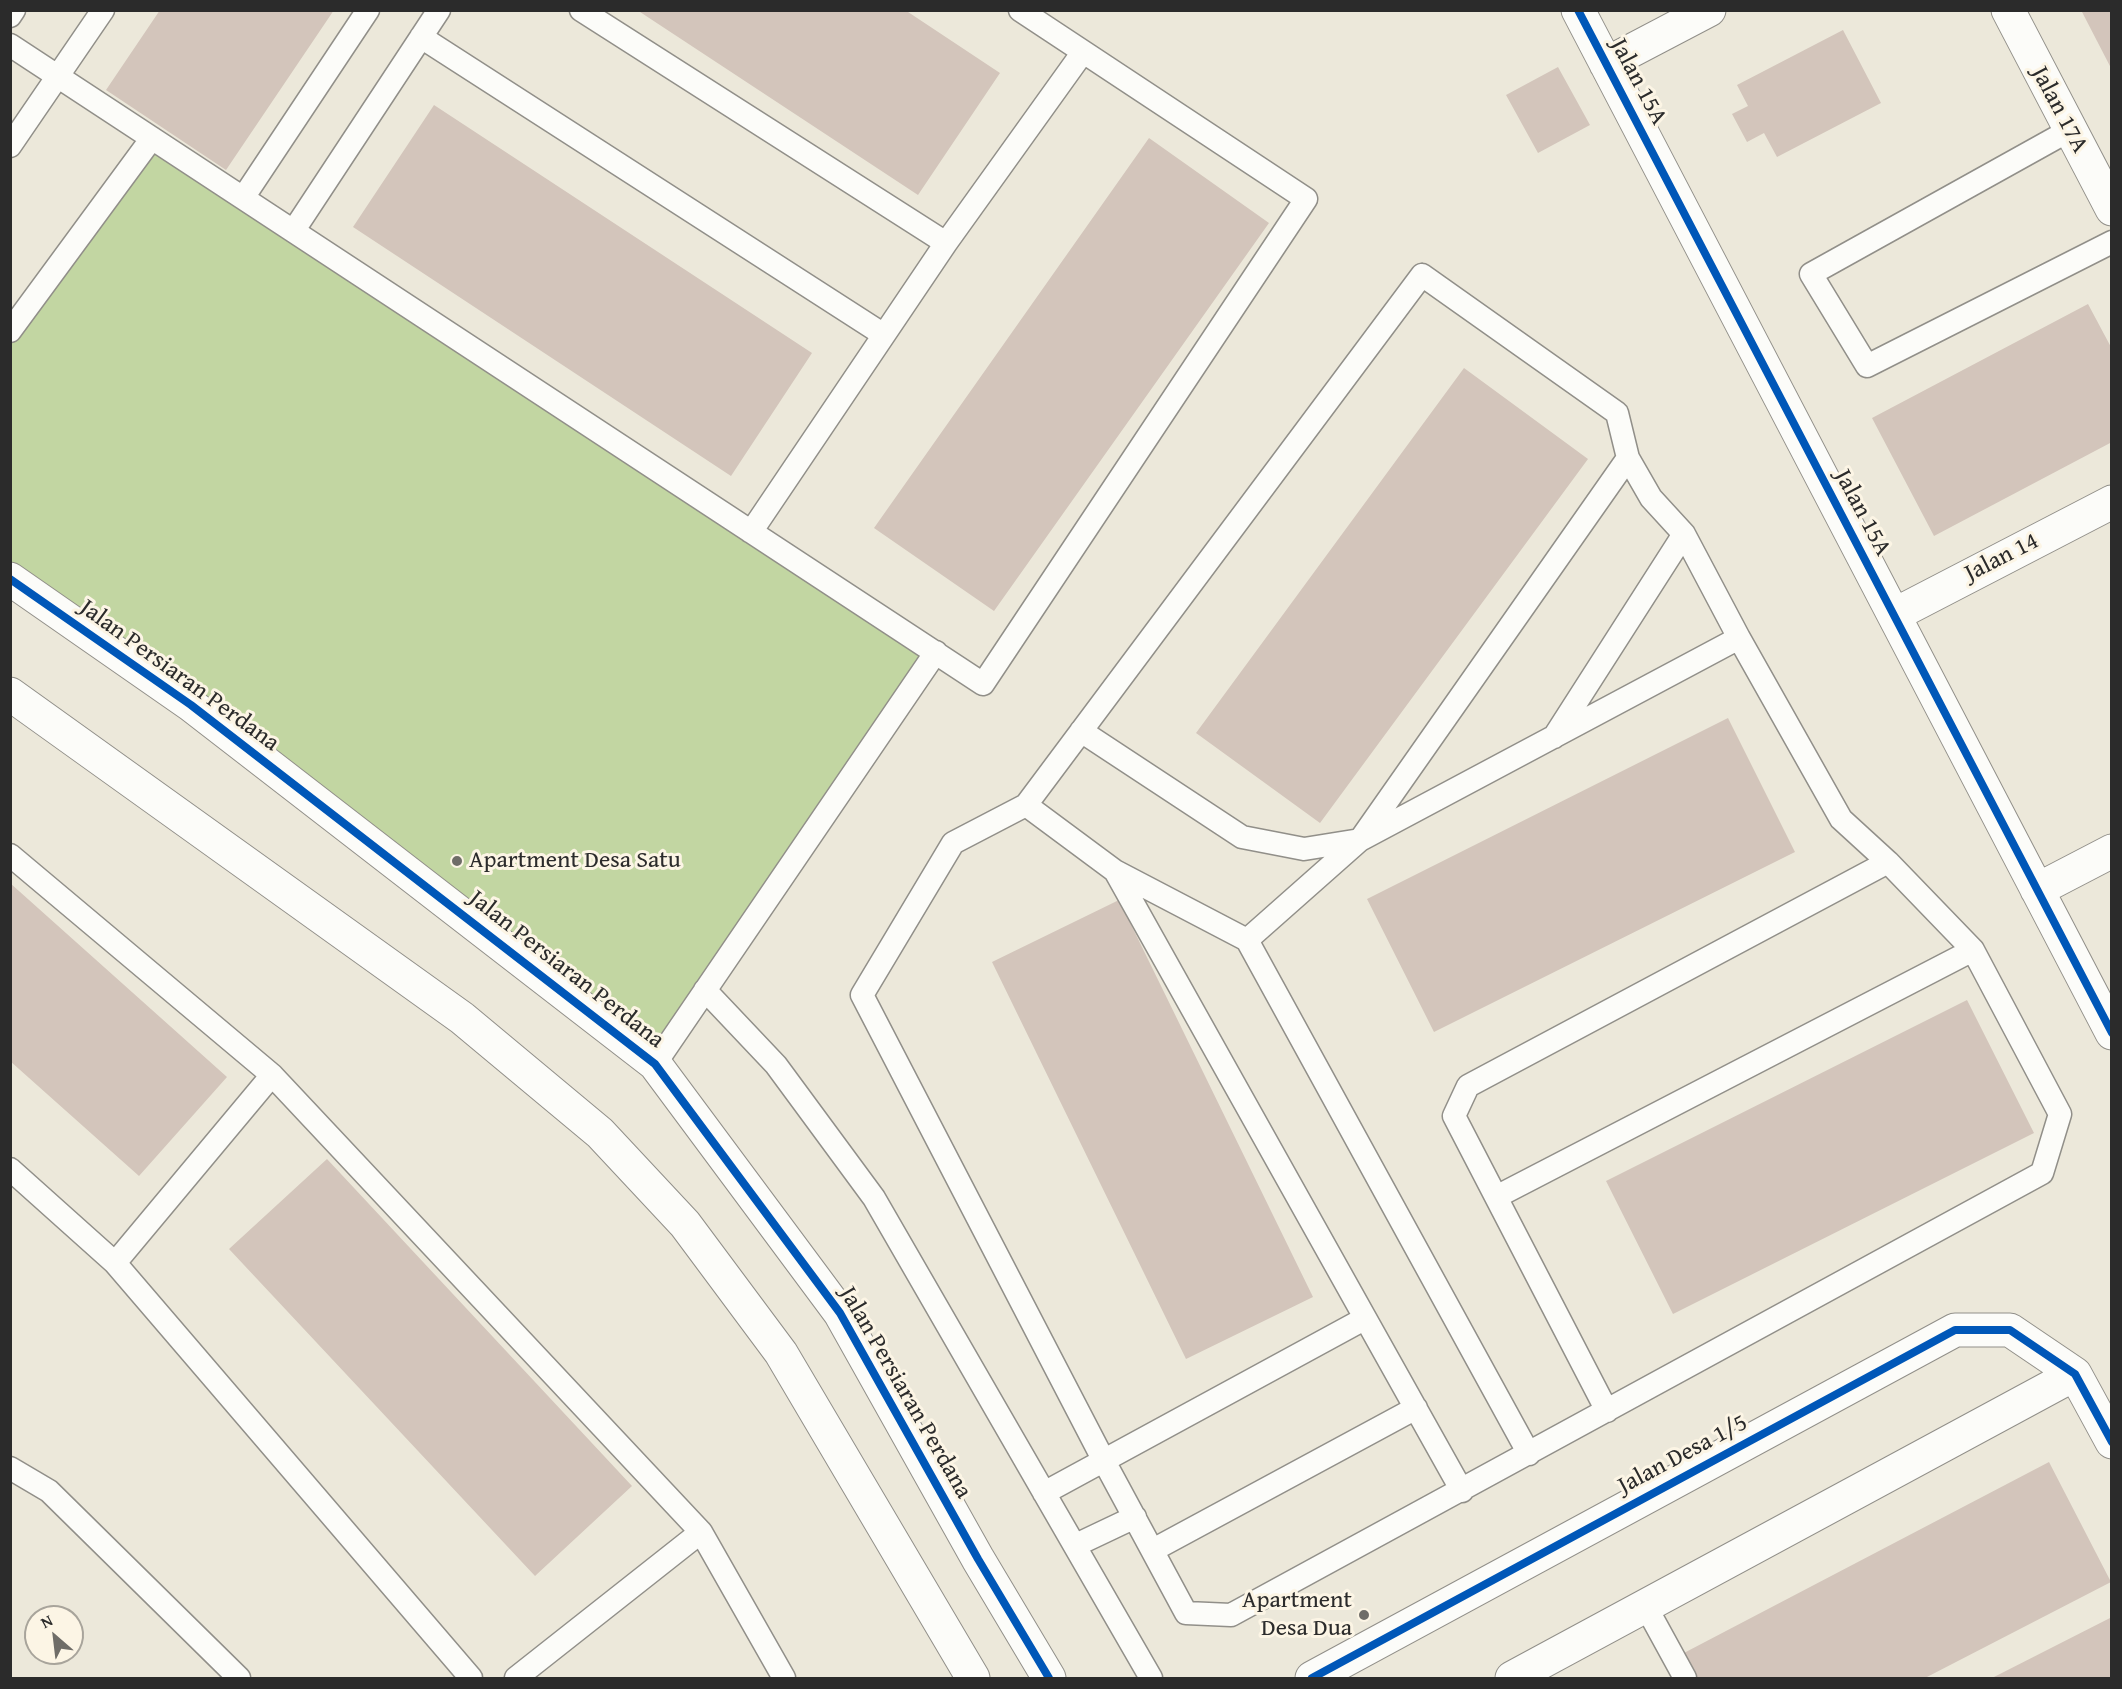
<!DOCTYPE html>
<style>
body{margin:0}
#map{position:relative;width:2122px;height:1689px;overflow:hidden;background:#ece8da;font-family:"Gentium Book Plus",serif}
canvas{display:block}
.frame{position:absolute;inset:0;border:12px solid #2b2b2b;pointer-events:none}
.north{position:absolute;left:24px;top:1605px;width:60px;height:60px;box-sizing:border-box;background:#fcf5e5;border:2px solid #a8a49b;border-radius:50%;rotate:332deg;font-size:16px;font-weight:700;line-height:24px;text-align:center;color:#2b2b2b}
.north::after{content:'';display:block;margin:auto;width:21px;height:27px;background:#6f6d68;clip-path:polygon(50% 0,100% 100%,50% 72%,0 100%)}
</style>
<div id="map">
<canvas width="2122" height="1689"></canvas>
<div class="frame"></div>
<div class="north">N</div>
</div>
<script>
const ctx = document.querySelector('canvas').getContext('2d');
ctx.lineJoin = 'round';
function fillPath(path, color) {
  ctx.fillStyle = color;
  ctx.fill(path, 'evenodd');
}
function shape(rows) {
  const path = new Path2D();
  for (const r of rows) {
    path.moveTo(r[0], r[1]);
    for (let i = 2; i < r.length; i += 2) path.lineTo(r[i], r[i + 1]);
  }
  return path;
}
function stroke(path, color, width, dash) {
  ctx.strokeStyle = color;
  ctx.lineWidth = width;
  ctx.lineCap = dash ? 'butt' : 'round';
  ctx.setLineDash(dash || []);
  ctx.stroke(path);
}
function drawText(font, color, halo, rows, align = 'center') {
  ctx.font = font + ' "Gentium Book Plus",serif';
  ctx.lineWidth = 6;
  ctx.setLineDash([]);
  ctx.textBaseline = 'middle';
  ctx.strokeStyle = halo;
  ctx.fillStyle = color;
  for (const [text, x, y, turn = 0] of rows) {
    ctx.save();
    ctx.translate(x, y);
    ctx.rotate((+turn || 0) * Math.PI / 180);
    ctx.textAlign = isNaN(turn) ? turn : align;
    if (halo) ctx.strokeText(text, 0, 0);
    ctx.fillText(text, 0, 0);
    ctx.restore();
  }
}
fillPath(shape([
 [152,138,935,653,654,1061,11,573,11,331]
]), '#c2d6a2');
fillPath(shape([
 [160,10,334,10,226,170,106,90],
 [637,10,905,10,1000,73,918,195],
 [2081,10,2112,10,2112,70],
 [1843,30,1881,103,1777,157,1764,133,1747,142,1732,114,1748,106,1737,85],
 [1558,67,1590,125,1538,153,1506,95],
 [434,105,812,353,731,476,353,227],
 [1149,138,1269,223,994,611,874,528],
 [2088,304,2112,349,2112,442,1934,536,1872,418],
 [1464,368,1588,459,1320,823,1196,733],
 [1728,718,1795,852,1434,1032,1367,899],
 [10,883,227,1077,139,1176,10,1061],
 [1119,900,1313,1297,1186,1359,992,962],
 [1967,1000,2034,1133,1673,1314,1606,1181],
 [327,1159,632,1486,535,1576,229,1249],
 [2049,1462,2111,1582,1925,1678,1694,1678,1682,1654],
 [2112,1617,2112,1678,1992,1678]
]), '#d3c5bb');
const service = shape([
 [581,10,946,243],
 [10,16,14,10],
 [421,37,884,335],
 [10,45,983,684,1306,199,1020,10],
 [2070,130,1811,274,1867,366,2112,242],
 [10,146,103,10],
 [243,198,368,10],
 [294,230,439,10],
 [1422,275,1617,413,1628,458,1651,498,1684,534,1739,638,1841,819,1888,862,1973,950,2060,1114,2042,1173,1231,1615,1186,1613,1104,1461,862,995,953,843,1026,805,1422,275],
 [10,331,152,138],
 [1628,458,1360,840,1739,638],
 [751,532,946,243,1083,52],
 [1081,731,1242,837,1304,849,1360,840,1247,940],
 [1554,737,1684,534],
 [1026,805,1115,871,1247,940,1529,1454],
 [10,855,272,1075,701,1532,784,1678],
 [1115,871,1462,1491],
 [705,990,776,1065,874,1198,1151,1678],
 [655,1064,936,652],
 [10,1169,115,1263,471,1678],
 [1496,1197,1973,950],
 [115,1263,272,1075],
 [1607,1411,1454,1116,1468,1086,1888,862],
 [10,1468,49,1491,239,1678],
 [1044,1493,1364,1319],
 [1076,1545,1135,1517],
 [1153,1550,1416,1408],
 [1645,1605,1685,1678],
 [516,1678,701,1532]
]);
const minor = shape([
 [1578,10,2112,1033],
 [2008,10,2112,209],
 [1606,64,1709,10],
 [1894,615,2112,502],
 [2037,890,2112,851],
 [1312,1678,1955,1330,2010,1330,2075,1374,2112,1442],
 [1512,1678,2075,1374]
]);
const tertiary = shape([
 [10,579,191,705,655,1064,840,1313,978,1559,1049,1678],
 [10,694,462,1018,600,1133,685,1224,781,1353,973,1678]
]);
stroke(service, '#918f89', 25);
stroke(minor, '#918f89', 35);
stroke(tertiary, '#918f89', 35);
stroke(service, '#fcfcf9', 22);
stroke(minor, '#fcfcf9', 33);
stroke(tertiary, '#fcfcf9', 33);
stroke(shape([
 [1578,10,2112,1033],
 [10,579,191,705,655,1064,840,1313,978,1559,1049,1678],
 [1312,1678,1955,1330,2010,1330,2075,1374,2112,1442]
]), '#0057b8', 8);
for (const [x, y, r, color] of [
 [457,861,6,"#6f6d68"],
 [1364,1615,6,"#6f6d68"]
]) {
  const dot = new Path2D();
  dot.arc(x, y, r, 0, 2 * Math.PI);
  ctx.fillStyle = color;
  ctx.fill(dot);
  stroke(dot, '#fcf5e5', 2);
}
drawText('24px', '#2b2b2b', '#fcf5e5', [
 ["Jalan 15A",1638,82,62],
 ["Jalan 17A",2059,110,62],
 ["Jalan 15A",1862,513,62],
 ["Jalan 14",2002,558,-27],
 ["Jalan Persiaran Perdana",179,676,36],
 ["Jalan Persiaran Perdana",566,970,38],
 ["Jalan Persiaran Perdana",905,1393,60],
 ["Jalan Desa 1/5",1683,1455,-28]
]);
drawText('24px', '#2b2b2b', '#fcf5e5', [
 ["Apartment Desa Satu",469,861],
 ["Apartment",1352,1601,"right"],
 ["Desa Dua",1352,1629,"right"]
], 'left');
</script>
